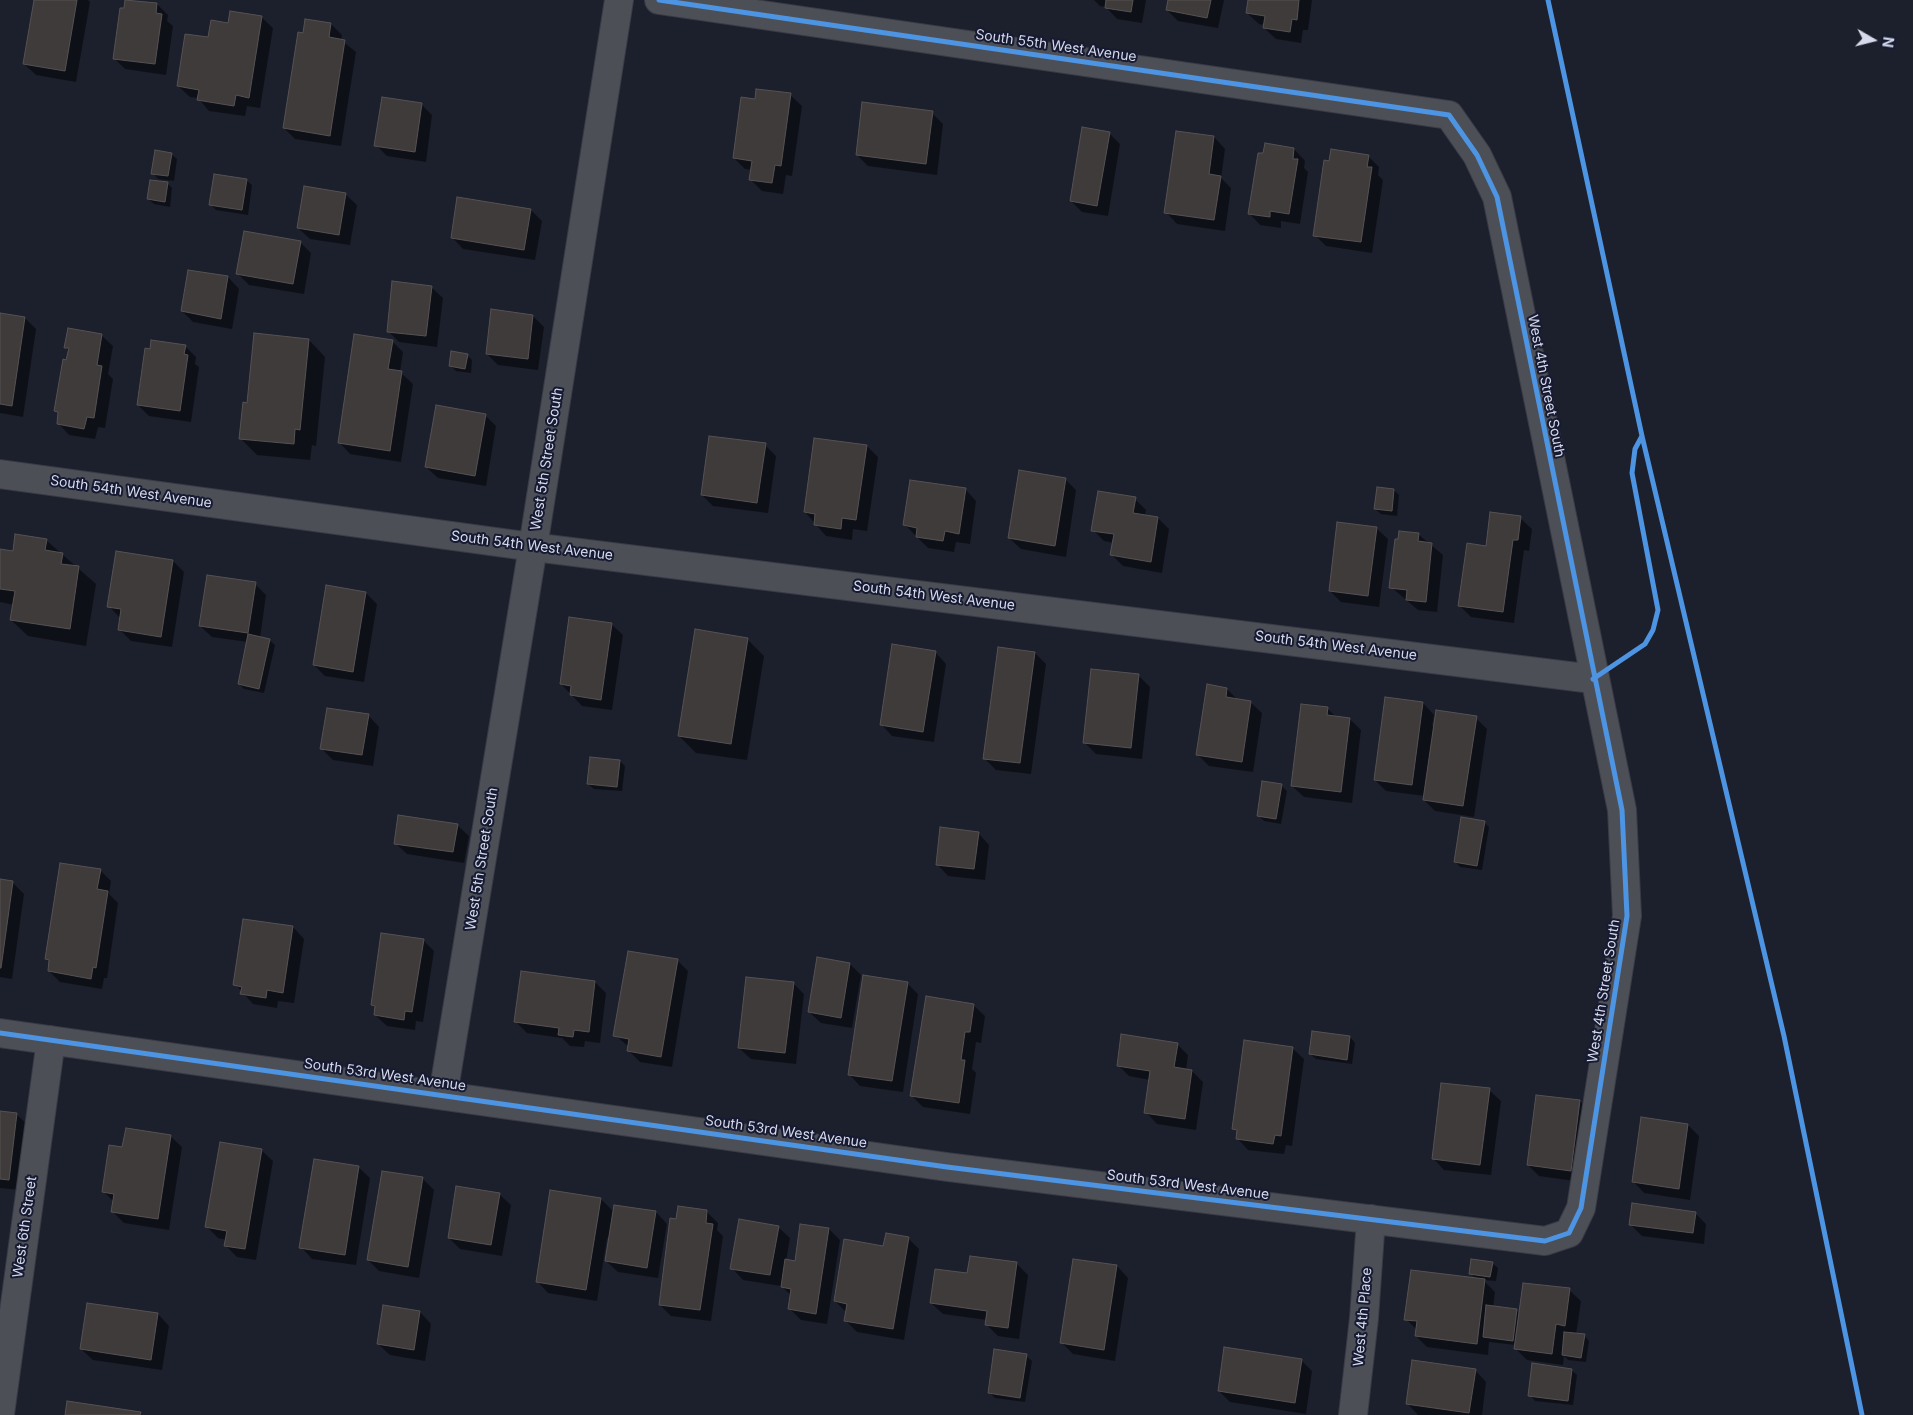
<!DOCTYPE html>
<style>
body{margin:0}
#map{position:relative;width:1913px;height:1415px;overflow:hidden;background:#1c1f2c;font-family:Inter,sans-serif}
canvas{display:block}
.north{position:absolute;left:1848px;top:15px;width:50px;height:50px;-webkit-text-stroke:4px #161a32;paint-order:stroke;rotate:98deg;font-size:14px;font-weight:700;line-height:20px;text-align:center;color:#d6daeb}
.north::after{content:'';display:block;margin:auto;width:18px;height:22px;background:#d6daeb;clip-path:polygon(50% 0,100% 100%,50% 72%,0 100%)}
</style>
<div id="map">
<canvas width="1913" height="1415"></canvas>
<div class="north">N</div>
</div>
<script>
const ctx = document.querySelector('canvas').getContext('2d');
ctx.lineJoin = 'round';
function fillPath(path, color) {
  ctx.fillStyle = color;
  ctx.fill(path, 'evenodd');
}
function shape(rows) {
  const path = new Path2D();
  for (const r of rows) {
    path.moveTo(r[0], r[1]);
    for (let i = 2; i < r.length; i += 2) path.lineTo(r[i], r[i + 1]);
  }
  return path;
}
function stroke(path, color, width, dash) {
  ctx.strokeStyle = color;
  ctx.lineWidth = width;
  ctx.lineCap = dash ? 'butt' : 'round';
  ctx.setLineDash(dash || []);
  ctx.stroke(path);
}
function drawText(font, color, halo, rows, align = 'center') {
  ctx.font = font + ' Inter,sans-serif';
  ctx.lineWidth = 4;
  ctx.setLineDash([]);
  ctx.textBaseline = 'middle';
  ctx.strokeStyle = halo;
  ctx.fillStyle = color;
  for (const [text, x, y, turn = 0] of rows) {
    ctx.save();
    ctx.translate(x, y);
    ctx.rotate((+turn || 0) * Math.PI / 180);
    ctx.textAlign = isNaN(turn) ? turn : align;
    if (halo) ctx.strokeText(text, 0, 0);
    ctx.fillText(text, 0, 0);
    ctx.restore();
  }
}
fillPath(shape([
 [35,0,88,0,90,2,76,82,36,75,24,64],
 [127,0,157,4,168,15,167,21,173,26,166,75,125,69,114,58],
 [1094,0,1146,0,1142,23,1117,19,1106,7,1100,6],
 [1169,0,1224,0,1218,28,1178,21,1167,10],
 [1249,0,1312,0,1308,30,1303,30,1301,43,1276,39,1264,28,1265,25,1259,24,1247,13],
 [261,17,273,28,260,108,247,106,245,116,209,111,198,98,190,97,178,86,209,39,229,24],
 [331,24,342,35,341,40,356,52,341,146,295,139,284,128,304,34],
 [790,95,802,106,792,176,786,175,783,194,762,191,751,180,752,170,745,169,734,158,756,100],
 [421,104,432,115,426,162,387,156,376,145],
 [932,113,943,124,937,175,868,166,857,155],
 [1109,133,1120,144,1108,216,1082,212,1071,201],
 [1214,137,1225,149,1221,178,1231,188,1225,231,1177,224,1166,212],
 [1294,149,1305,161,1304,168,1308,172,1300,224,1281,221,1281,228,1260,225,1249,213],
 [171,154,177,159,174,181,158,179,153,173],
 [1368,156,1379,167,1378,175,1383,180,1372,253,1326,246,1315,235],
 [246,180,252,185,248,215,216,210,211,205],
 [167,183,172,188,170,207,154,204,148,199],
 [345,194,357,205,350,245,310,239,298,228],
 [531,210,542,221,535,260,463,249,452,237],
 [300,242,311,253,304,294,249,285,238,274],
 [228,277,239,289,232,329,193,322,182,311],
 [431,287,443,298,437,347,399,342,388,331],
 [0,314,25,318,36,329,23,417,0,413],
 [533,316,544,327,538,370,498,365,487,354],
 [101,335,113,346,108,374,113,379,105,428,98,427,95,439,69,435,58,423,59,414,56,411,69,351,66,347],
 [309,340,325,357,316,446,312,445,310,460,257,455,240,438,248,404],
 [392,341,403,352,400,372,413,384,401,462,350,454,339,442],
 [185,346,196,357,195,364,199,367,191,422,149,416,138,405],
 [467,355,472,360,471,373,456,371,450,365],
 [485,415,496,426,486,486,438,478,426,467],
 [765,445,776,456,768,513,713,506,702,495],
 [867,446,878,457,867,531,853,529,852,540,826,536,805,512],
 [1065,479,1076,490,1066,557,1021,549,1009,538],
 [965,489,976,501,970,544,956,542,954,552,928,548,905,525],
 [1394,490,1399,495,1397,516,1381,514,1375,509],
 [1135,499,1146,510,1145,516,1158,518,1169,529,1162,573,1123,566,1112,555,1114,543,1104,541,1093,530],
 [1520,518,1532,529,1529,551,1524,550,1514,623,1471,617,1460,606,1487,547],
 [1376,528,1388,539,1379,607,1341,602,1330,591],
 [1418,534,1443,555,1437,612,1418,610,1391,587],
 [46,540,96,584,86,646,28,636,11,620,14,605,0,602,0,550,14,552],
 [117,552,173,561,184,572,172,647,131,641,119,629,120,618,109,606],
 [255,584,266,595,260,638,269,640,275,645,264,693,244,689,239,684,248,642,212,637,200,626],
 [366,593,377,604,364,682,325,676,314,665],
 [611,624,623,635,612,710,582,706,561,684],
 [747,639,764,656,747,760,696,753,679,736],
 [935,652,946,664,934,742,892,736,881,724],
 [1035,653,1046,664,1031,774,996,770,984,758],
 [1139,676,1150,687,1142,759,1096,754,1085,743],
 [1227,689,1238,700,1250,702,1262,713,1253,772,1209,766,1198,755],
 [1423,703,1434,715,1432,726,1476,718,1487,729,1474,817,1435,811,1424,800,1425,796,1386,791,1375,780],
 [1327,708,1336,717,1350,719,1361,730,1352,803,1304,797,1292,786],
 [368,715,379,727,373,766,333,760,321,748],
 [620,761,625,766,622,791,594,789,588,784],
 [1281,785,1287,791,1281,824,1264,821,1258,815],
 [1484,822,1489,827,1482,870,1460,867,1455,861],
 [457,825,469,836,464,863,407,854,395,843],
 [978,833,989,845,985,880,948,876,937,864],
 [100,870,111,881,109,894,118,903,107,978,104,978,102,989,60,982,49,971,50,963,46,959],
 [0,881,13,883,24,894,12,979,0,977],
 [293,927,304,939,294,1003,278,1001,277,1008,253,1004,235,984],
 [423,940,434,951,423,1022,416,1021,415,1030,387,1026,375,1015,376,1009,372,1005],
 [677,960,688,971,672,1067,640,1062,629,1051,629,1047,615,1035],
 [850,964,861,975,852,1028,821,1023,809,1012],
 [595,982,606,993,600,1043,585,1041,584,1047,570,1046,562,1038,527,1033,516,1022],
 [793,983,804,994,796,1064,751,1059,739,1048],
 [907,983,918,994,903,1092,860,1086,849,1074],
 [973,1005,985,1016,981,1043,976,1042,972,1069,976,1073,970,1114,923,1107,912,1096],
 [1313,1032,1350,1037,1355,1043,1352,1064,1316,1059,1310,1054],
 [1177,1044,1188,1055,1186,1070,1192,1071,1203,1082,1196,1130,1157,1124,1146,1112,1150,1080,1129,1076,1118,1065],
 [1292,1048,1304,1059,1292,1146,1286,1145,1284,1154,1248,1150,1237,1138,1238,1133,1234,1129],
 [1489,1090,1501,1101,1491,1175,1444,1170,1433,1158],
 [1580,1101,1591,1113,1582,1182,1539,1176,1528,1165],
 [0,1112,16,1114,28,1125,20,1190,0,1188],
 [1688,1125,1699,1136,1690,1200,1644,1193,1633,1181],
 [170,1136,182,1147,169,1230,124,1223,113,1212,114,1202,103,1191],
 [261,1150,273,1161,256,1260,237,1257,226,1246,227,1240,218,1238,207,1227],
 [358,1167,370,1178,356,1265,312,1259,301,1247],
 [383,1172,423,1179,434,1190,419,1278,379,1271,368,1260],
 [551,1191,601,1199,614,1212,656,1212,667,1224,658,1278,618,1272,606,1261,610,1239,607,1238,597,1301,548,1293,537,1281],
 [499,1194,511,1205,502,1256,460,1249,449,1238],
 [707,1212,718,1223,717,1230,723,1236,711,1321,671,1316,660,1305],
 [1695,1213,1706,1224,1704,1244,1642,1236,1631,1225],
 [778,1227,790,1238,786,1261,796,1263,829,1229,840,1240,827,1324,801,1320,790,1309,792,1296,781,1286,743,1280,732,1268],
 [908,1238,919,1249,904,1340,857,1332,846,1321,847,1313,835,1301,884,1247],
 [1074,1260,1117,1266,1128,1278,1115,1361,1073,1354,1062,1343],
 [1016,1263,1028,1275,1019,1339,998,1336,987,1325,987,1320,943,1314,931,1303,968,1275],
 [1492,1263,1498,1268,1496,1281,1483,1280,1495,1292,1493,1307,1516,1310,1520,1314,1569,1290,1581,1301,1576,1335,1584,1335,1589,1341,1586,1362,1568,1360,1564,1356,1563,1365,1527,1360,1516,1349,1516,1345,1489,1342,1488,1355,1427,1347,1416,1336,1417,1330,1406,1319,1476,1279,1470,1273],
 [420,1312,431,1324,425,1361,390,1355,378,1344],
 [158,1314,169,1326,162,1370,93,1360,81,1349],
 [1026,1356,1032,1361,1025,1402,995,1398,990,1393],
 [1301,1360,1312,1371,1306,1414,1230,1402,1219,1391],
 [1475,1370,1486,1382,1482,1415,1418,1415,1407,1403],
 [1571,1370,1577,1375,1573,1405,1535,1401,1530,1395]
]), '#0007');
const building = shape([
 [34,0,77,0,65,71,23,64,34,0],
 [125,0,157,3,156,13,162,14,155,64,113,59,120,8,124,8,125,0],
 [1106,0,1133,0,1131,12,1105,8,1106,0],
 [1168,0,1211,0,1207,18,1166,10,1168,0],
 [1248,0,1299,0,1297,20,1292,19,1290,32,1263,28,1265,16,1246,13,1248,0],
 [230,11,262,16,249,98,236,95,234,106,197,100,199,90,177,86,185,34,208,37,211,20,228,23,230,11],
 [305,19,331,23,329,37,345,40,330,136,283,128,298,32,303,33,305,19],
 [756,89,791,93,781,166,775,165,772,183,749,180,752,161,733,158,741,97,755,99,756,89],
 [382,97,422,103,415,152,374,146,382,97],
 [862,102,933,111,926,164,856,155,862,102],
 [1082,127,1110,132,1097,206,1070,201,1082,127],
 [1176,131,1214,136,1209,174,1221,176,1214,220,1164,213,1176,131],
 [1265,143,1294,148,1293,159,1298,159,1289,214,1270,211,1270,217,1248,214,1258,153,1263,153,1265,143],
 [1331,149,1369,155,1367,167,1372,167,1361,242,1313,236,1324,160,1329,161,1331,149],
 [155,150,172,153,168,176,151,174,155,150],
 [214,174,247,179,242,210,209,205,214,174],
 [150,180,168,182,165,202,147,199,150,180],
 [304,186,346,193,339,235,297,228,304,186],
 [457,197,531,209,524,250,451,238,457,197],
 [244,231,301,241,293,284,236,274,244,231],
 [188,270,228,276,221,319,181,311,188,270],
 [392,281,432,286,426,336,387,332,392,281],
 [491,309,533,315,528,359,486,354,491,309],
 [0,313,25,317,12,406,0,404,0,313],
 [68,328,102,334,97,365,102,366,94,418,87,417,84,429,57,424,58,412,54,411,63,359,66,360,69,348,64,348,68,328],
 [254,333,309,339,300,430,295,429,294,444,239,439,243,402,247,403,254,333],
 [354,334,393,340,388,369,402,371,390,451,338,443,354,334],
 [151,340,186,345,184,354,188,355,180,411,137,405,145,348,150,349,151,340],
 [451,351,468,354,465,369,449,366,451,351],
 [436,405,486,414,475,476,425,467,436,405],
 [709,436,766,443,757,503,701,495,709,436],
 [814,438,867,445,856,520,842,518,841,529,814,525,815,514,804,512,814,438],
 [1019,470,1066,478,1055,546,1008,538,1019,470],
 [910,480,966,488,959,534,945,531,943,541,916,537,917,528,903,525,910,480],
 [1377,487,1394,489,1392,511,1374,509,1377,487],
 [1098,491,1136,497,1133,513,1158,517,1151,562,1110,555,1114,534,1091,531,1098,491],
 [1490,512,1521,516,1518,540,1513,540,1503,612,1458,606,1467,543,1486,546,1490,512],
 [1337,522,1377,527,1368,596,1329,591,1337,522],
 [1399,531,1419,533,1418,541,1432,543,1426,602,1406,600,1407,590,1389,588,1395,539,1398,539,1399,531],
 [15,534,47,539,45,550,63,553,61,564,79,566,70,629,10,620,15,591,0,589,0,549,13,551,15,534],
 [116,551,173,560,161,637,118,630,121,609,107,607,116,551],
 [207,575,256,582,248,633,199,626,207,575],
 [326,585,366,592,353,672,313,665,326,585],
 [569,617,612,623,601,700,570,695,571,686,560,684,569,617],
 [695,629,748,638,731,744,678,736,695,629],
 [248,634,270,639,259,689,238,684,248,634],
 [892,644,936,651,923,732,880,725,892,644],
 [998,647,1035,652,1020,763,983,759,998,647],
 [1091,669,1139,674,1131,748,1083,743,1091,669],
 [1207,684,1227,688,1226,697,1251,701,1242,762,1196,755,1207,684],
 [1385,697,1423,702,1412,785,1374,780,1385,697],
 [1301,704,1328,707,1327,715,1350,718,1341,792,1291,786,1301,704],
 [327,708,369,714,362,755,320,749,327,708],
 [1436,710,1477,716,1463,806,1423,800,1436,710],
 [590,757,620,760,617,787,587,784,590,757],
 [1262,781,1282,784,1276,819,1257,816,1262,781],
 [398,815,458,824,453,852,394,844,398,815],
 [1461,817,1485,821,1477,866,1454,862,1461,817],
 [940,827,979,832,974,869,936,865,940,827],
 [60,863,101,869,97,889,108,891,96,968,93,967,91,979,48,971,49,960,45,959,60,863],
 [0,879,13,881,1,968,0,968,0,879],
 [243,919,293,926,283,993,267,990,266,998,240,994,242,987,233,985,243,919],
 [381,933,424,939,412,1012,405,1011,404,1020,374,1015,375,1006,371,1005,381,933],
 [628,951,678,959,661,1057,627,1051,629,1039,613,1036,628,951],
 [817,957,850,963,841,1018,808,1012,817,957],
 [521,971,595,981,589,1032,574,1030,573,1037,558,1035,559,1028,514,1022,521,971],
 [863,975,908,982,892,1081,848,1075,863,975],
 [746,977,794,982,785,1053,738,1048,746,977],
 [926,996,974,1004,970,1032,965,1032,961,1060,965,1060,959,1103,910,1096,926,996],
 [1312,1031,1350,1036,1347,1060,1309,1054,1312,1031],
 [1121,1034,1178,1043,1174,1067,1192,1070,1185,1119,1144,1113,1150,1071,1117,1066,1121,1034],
 [1244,1040,1293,1047,1281,1136,1275,1135,1273,1144,1236,1139,1237,1130,1232,1129,1244,1040],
 [1441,1083,1490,1088,1480,1165,1432,1159,1441,1083],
 [1536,1095,1580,1100,1571,1171,1527,1165,1536,1095],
 [0,1111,17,1113,9,1180,0,1179,0,1111],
 [1641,1117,1688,1124,1679,1189,1632,1182,1641,1117],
 [126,1128,171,1135,158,1219,111,1212,114,1194,102,1192,109,1145,122,1147,126,1128],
 [220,1142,262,1149,245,1249,224,1246,227,1231,205,1227,220,1142],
 [314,1159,359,1166,345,1255,299,1248,314,1159],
 [382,1171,423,1177,408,1267,367,1260,382,1171],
 [456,1186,500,1193,491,1245,448,1238,456,1186],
 [550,1190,601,1198,586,1290,536,1282,550,1190],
 [1632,1203,1696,1212,1693,1233,1629,1225,1632,1203],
 [614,1205,656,1211,647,1268,605,1261,614,1205],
 [678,1206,707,1210,706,1223,713,1224,700,1310,659,1305,670,1218,676,1219,678,1206],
 [739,1219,779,1226,770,1275,730,1269,739,1219],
 [800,1224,829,1228,816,1314,788,1309,791,1289,781,1287,785,1259,795,1261,800,1224],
 [886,1233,909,1237,893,1329,844,1321,847,1304,834,1301,844,1239,883,1246,886,1233],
 [970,1256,1017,1262,1008,1328,985,1325,987,1311,930,1303,935,1269,967,1273,970,1256],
 [1073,1259,1117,1265,1104,1350,1060,1343,1073,1259],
 [1471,1259,1493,1262,1490,1277,1469,1274,1471,1259],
 [1411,1270,1485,1279,1477,1344,1415,1336,1417,1321,1404,1320,1411,1270],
 [1523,1283,1570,1288,1565,1326,1556,1324,1552,1354,1514,1349,1523,1283],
 [87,1303,158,1313,151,1360,80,1349,87,1303],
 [383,1305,420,1311,414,1350,377,1344,383,1305],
 [1486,1305,1517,1309,1513,1341,1483,1337,1486,1305],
 [1564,1332,1585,1334,1581,1358,1562,1355,1564,1332],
 [1224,1347,1302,1359,1295,1403,1218,1391,1224,1347],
 [994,1349,1027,1354,1020,1398,988,1393,994,1349],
 [1412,1360,1476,1369,1469,1413,1406,1404,1412,1360],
 [1532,1363,1572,1369,1568,1401,1528,1396,1532,1363],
 [67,1401,141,1412,140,1415,65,1415,67,1401]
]);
fillPath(building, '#3f3b3b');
stroke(building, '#565253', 1);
const street = shape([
 [0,474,533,547,1593,679],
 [0,1033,947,1167,1545,1241,1569,1233,1581,1208,1627,916,1622,810,1497,197,1477,155,1449,115,659,0],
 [443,1095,533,547,619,0],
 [0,1414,51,1040],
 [1353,1415,1364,1318,1371,1219]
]);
stroke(street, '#383a45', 30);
stroke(street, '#4d4f56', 28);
stroke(shape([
 [1548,0,1642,436,1784,1036,1862,1415],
 [1593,679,1645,644,1653,630,1658,610,1632,473,1635,449,1642,436],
 [0,1033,947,1167,1545,1241,1569,1233,1581,1208,1627,916,1622,810,1497,197,1477,155,1449,115,659,0]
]), '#4d94e3', 5);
drawText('14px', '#d6daeb', '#161a32', [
 ["South 55th West Avenue",1056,46,8],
 ["West 4th Street South",1546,386,79],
 ["West 5th Street South",547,459,-81],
 ["South 54th West Avenue",131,492,8],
 ["South 54th West Avenue",532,546,7],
 ["South 54th West Avenue",934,596,7],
 ["South 54th West Avenue",1336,646,7],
 ["West 5th Street South",482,859,-81],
 ["West 4th Street South",1604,991,-81],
 ["South 53rd West Avenue",385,1075,8],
 ["South 53rd West Avenue",786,1132,8],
 ["South 53rd West Avenue",1188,1185,7],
 ["West 6th Street",25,1227,-82],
 ["West 4th Place",1363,1317,-85]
]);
</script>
